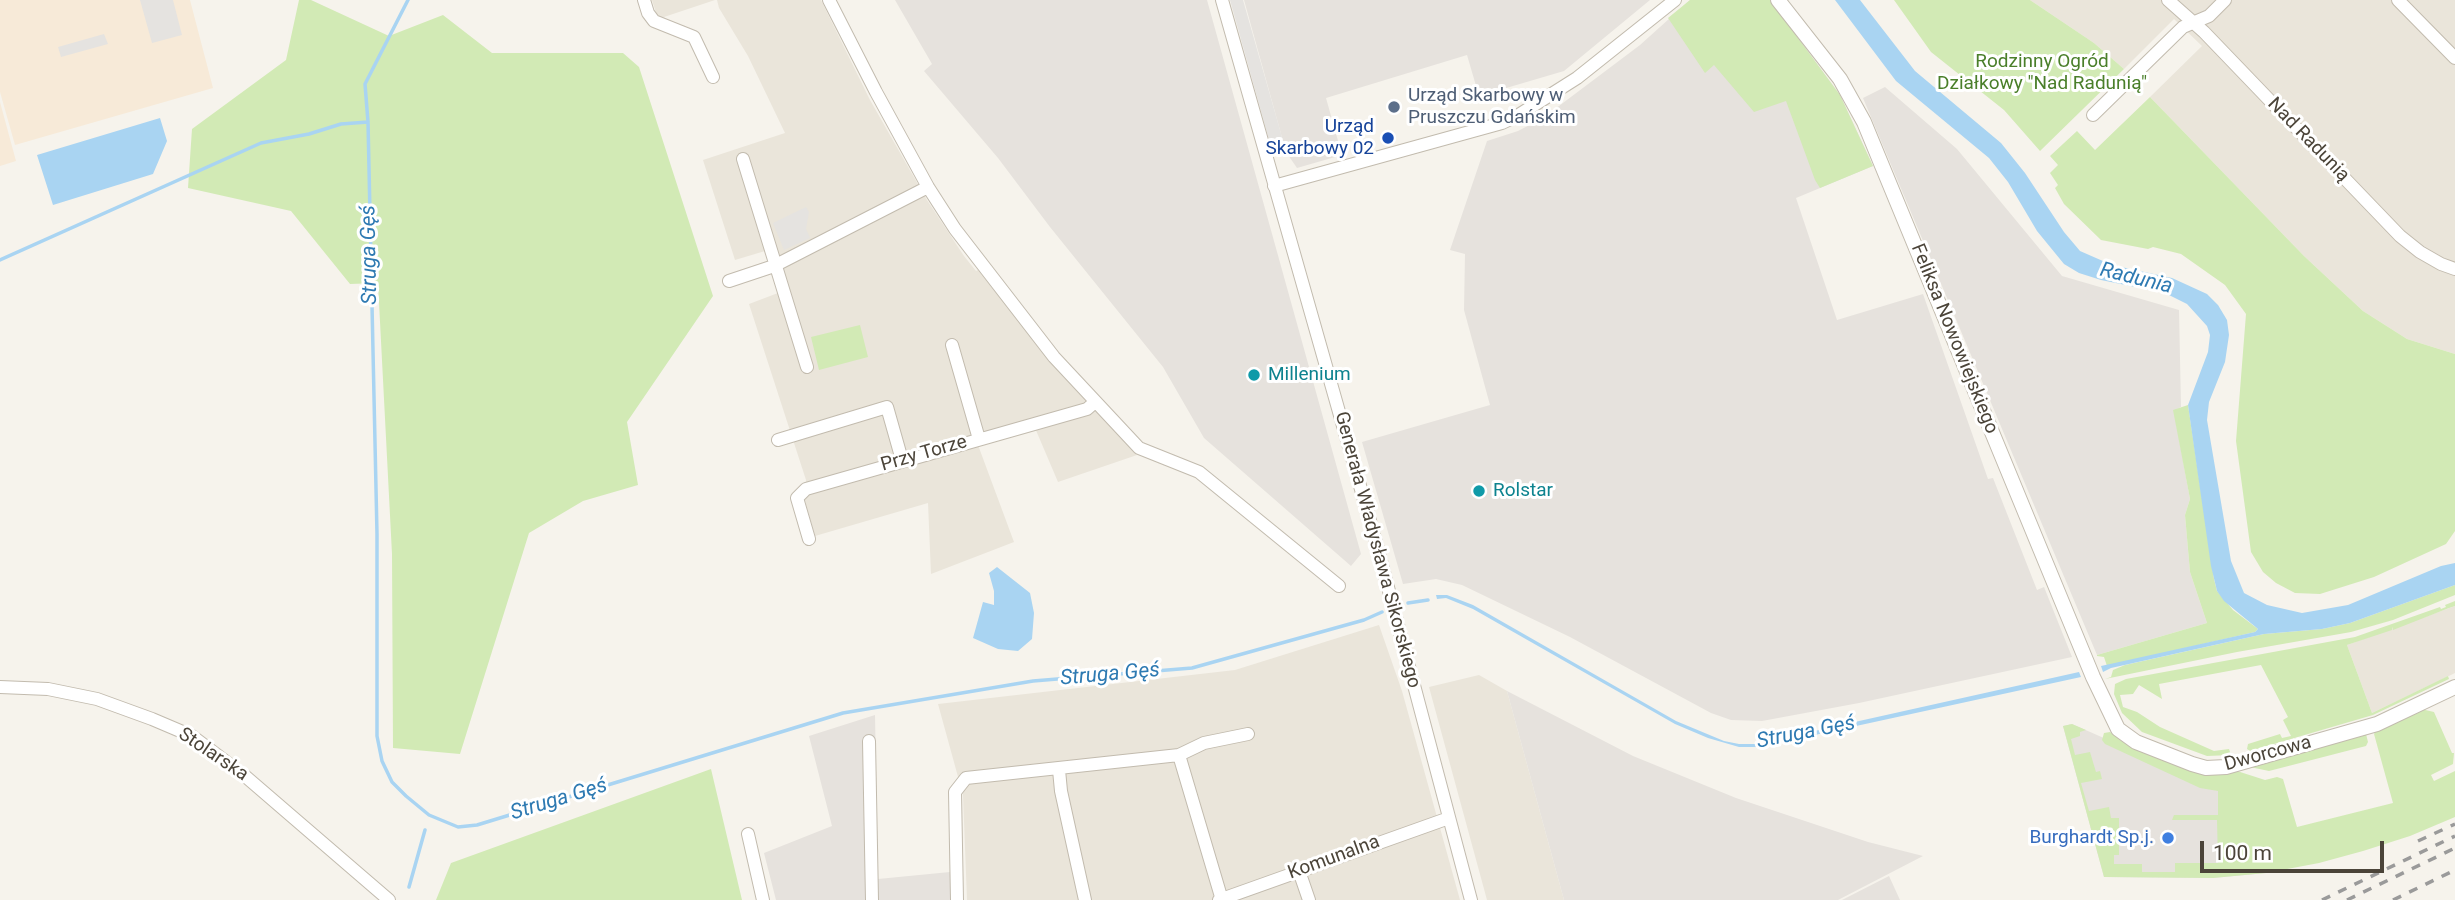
<!DOCTYPE html>
<meta charset="utf-8">
<style>
body{margin:0}
#map{position:relative;width:2455px;height:900px;overflow:hidden;background:#f6f3ec;font-family:Roboto,sans-serif}
canvas{display:block}
.scale{position:absolute;left:2200px;top:841px;width:184px;height:32px;box-sizing:border-box;border:4px solid #4b4439;border-top:0;padding-left:9px;font-size:21px;line-height:24px;white-space:nowrap;color:#4b4439;-webkit-text-stroke:5px #fff;paint-order:stroke}
</style>
<div id="map">
<canvas width="2455" height="900"></canvas>
<div class="scale">100 m</div>
</div>
<script>
const ctx = document.querySelector('canvas').getContext('2d');
ctx.lineJoin = 'round';
function fillPath(path, color) {
  ctx.fillStyle = color;
  ctx.fill(path, 'evenodd');
}
function shape(rows) {
  const path = new Path2D();
  for (const r of rows) {
    path.moveTo(r[0], r[1]);
    for (let i = 2; i < r.length; i += 2) path.lineTo(r[i], r[i + 1]);
  }
  return path;
}
function stroke(path, color, width, dash) {
  ctx.strokeStyle = color;
  ctx.lineWidth = width;
  ctx.lineCap = dash ? 'butt' : 'round';
  ctx.setLineDash(dash || []);
  ctx.stroke(path);
}
function drawText(font, color, halo, rows, align = 'center') {
  ctx.font = font + ' Roboto,sans-serif';
  ctx.lineWidth = 6;
  ctx.setLineDash([]);
  ctx.textBaseline = 'middle';
  ctx.strokeStyle = halo;
  ctx.fillStyle = color;
  for (const [text, x, y, turn = 0] of rows) {
    ctx.save();
    ctx.translate(x, y);
    ctx.rotate((+turn || 0) * Math.PI / 180);
    ctx.textAlign = isNaN(turn) ? turn : align;
    if (halo) ctx.strokeText(text, 0, 0);
    ctx.fillText(text, 0, 0);
    ctx.restore();
  }
}
fillPath(shape([
 [652,0,715,0,658,19],
 [717,0,821,0,870,100,927,200,964,256,976,271,978,270,1059,372,1137,455,1058,482,1035,428,978,445,1014,542,931,574,928,503,815,536,805,501,806,480,749,304,778,293,765,251,735,260,703,160,785,133,748,56,719,8],
 [2030,0,2455,0,2455,354,2407,339,2363,311,2304,256,2150,97,2202,46,2174,19,2124,69,2094,43],
 [2455,606,2455,673,2372,713,2347,645],
 [1379,625,1402,691,1460,900,967,900,963,795,938,704,1235,670],
 [1479,675,1507,691,1564,900,1487,900,1429,687]
]), '#eae5da');
fillPath(shape([
 [0,0,190,0,213,88,15,145,0,92],
 [0,102,16,161,0,166]
]), '#f7ead8');
fillPath(shape([
 [895,0,1207,0,1361,554,1351,566,1204,438,1163,367,1050,227,998,158,924,71,932,64],
 [1244,0,1650,0,1564,71,1479,96,1467,55,1326,98,1342,155,1297,168,1286,152],
 [1690,0,1770,0,1840,95,1873,166,1796,198,1837,320,1923,294,1988,479,1993,478,2037,590,2044,587,2072,657,1859,703,1762,721,1731,720,1711,713,1570,637,1462,585,1436,579,1403,584,1362,442,1490,405,1464,310,1465,254,1450,250,1487,141,1518,131,1543,118,1640,45],
 [1885,87,1957,149,2062,276,2179,310,2181,407,2174,411,2190,499,2185,515,2190,572,2207,623,2097,655,1863,98],
 [1507,691,1633,756,1736,798,1868,842,1923,856,1838,900,1564,900],
 [875,715,878,879,950,872,950,900,878,900,877,879,866,900,776,900,764,853,832,826,809,736],
 [2072,724,2199,780,2228,784,2266,873,2213,878,2104,877,2063,726],
 [1889,876,1900,900,1842,900]
]), '#e6e2dd');
fillPath(shape([
 [299,0,311,0,389,36,443,15,492,53,623,53,639,67,713,296,627,422,638,485,583,501,529,533,460,754,393,748,392,554,378,283,350,284,291,211,188,188,192,129,286,60],
 [1690,0,1770,0,1840,95,1873,166,1820,188,1815,180,1786,101,1754,112,1714,65,1705,73,1668,18],
 [1894,0,2030,0,2094,43,2124,69,2040,151,2004,110,1931,52],
 [2150,97,2304,256,2363,311,2407,339,2455,354,2455,531,2446,544,2374,577,2320,594,2295,593,2276,583,2263,572,2251,552,2236,441,2246,314,2225,285,2181,254,2153,247,2148,249,2101,240,2064,204,2055,188,2058,185,2050,173,2058,165,2050,156,2077,131,2095,150],
 [860,325,868,357,819,370,811,337],
 [2188,405,2214,579,2217,591,2233,610,2258,629,2255,632,2107,666,2104,657,2097,656,2097,655,2207,623,2190,572,2185,515,2190,499,2173,410],
 [2455,585,2455,595,2393,620,2351,632,2237,652,2105,679,2111,677,2113,670,2125,665,2264,634,2322,629,2350,623],
 [2455,601,2455,606,2449,608,2393,630,2392,627,2392,630,2347,645,2372,713,2448,676,2449,679,2373,715,2250,751,2247,749,2248,744,2280,734,2282,738,2291,736,2283,720,2288,717,2261,665,2159,684,2162,699,2139,685,2133,694,2120,695,2123,707,2137,712,2160,727,2214,751,2229,749,2231,755,2207,756,2142,732,2122,713,2114,694,2115,684,2126,679,2355,637,2440,607,2441,609,2446,607,2445,605],
 [2421,709,2434,712,2452,753,2454,753,2453,764,2431,775,2434,781,2455,771,2455,817,2410,836,2363,851,2319,863,2266,873,2213,878,2104,877,2063,726,2072,724,2086,730,2080,732,2080,736,2071,739,2075,755,2090,752,2096,772,2100,771,2102,779,2081,783,2089,811,2109,807,2111,818,2119,818,2119,855,2114,855,2114,864,2142,864,2142,872,2175,872,2175,863,2218,863,2217,820,2172,820,2174,815,2218,815,2218,791,2200,788,2105,744,2102,740,2104,733,2110,732,2123,742,2188,769,2237,771,2265,780,2277,777,2283,779,2297,827,2393,803,2374,734,2377,729],
 [2366,734,2368,742,2366,746,2269,771,2250,767],
 [711,769,742,900,436,900,451,863]
]), '#d2eab5');
fillPath(shape([
 [140,0,173,0,182,35,152,43],
 [1230,0,1243,0,1284,144,1271,147],
 [104,34,108,44,61,57,58,47],
 [806,207,809,212,806,229,810,238,784,250,773,223]
]), '#e5e3e0');
fillPath(shape([
 [1835,0,1860,0,1915,71,2001,143,2025,173,2064,232,2080,251,2112,265,2172,278,2207,294,2218,305,2227,320,2229,335,2225,362,2209,402,2207,420,2231,561,2244,593,2267,605,2302,613,2348,605,2441,566,2455,563,2455,585,2350,623,2322,629,2264,634,2111,668,2103,672,2101,666,2255,632,2258,629,2224,601,2217,591,2211,566,2188,405,2208,352,2210,335,2207,326,2187,304,2165,293,2101,280,2079,273,2064,264,2037,231,2008,182,1989,158,1896,81],
 [160,118,167,141,153,174,53,205,37,155],
 [997,567,1030,593,1034,613,1032,639,1018,651,998,649,973,638,983,602,994,605,994,591,989,573],
 [1436,595,1447,595,1473,605,1676,721,1724,741,1739,744,1756,744,2079,672,2081,677,1778,743,1756,747,1739,747,1708,738,1675,724,1473,609,1446,598,1437,599]
]), '#a9d4f2');
stroke(shape([
 [408,0,365,84,368,122,377,534,377,736,382,761,392,782,406,796,429,815,458,827,477,825,843,713,1033,681,1192,668,1364,620,1382,612],
 [0,260,261,143,309,134,341,124,368,122],
 [1408,603,1428,600],
 [409,887,425,830]
]), '#a9d4f2', 3.5);
const minor = shape([
 [644,0,648,13,654,21,694,37,713,77],
 [829,0,876,92,928,187,955,229,1054,357,1139,448,1199,472,1339,586],
 [1222,0,1376,542,1471,900],
 [2168,0,2204,32,2400,236,2420,252,2441,264,2455,269],
 [2398,0,2455,58],
 [2093,115,2183,27,2209,16,2225,0],
 [743,159,807,367],
 [1274,186,1502,123,1517,116,1577,78,1675,0],
 [729,281,774,266,928,187],
 [952,345,979,439],
 [778,440,887,407,902,460],
 [809,539,797,498,806,489,1087,409,1095,402],
 [0,687,48,689,97,699,152,719,192,736,245,776,389,900],
 [869,741,872,900],
 [1179,755,1222,900],
 [1059,770,1061,791,1085,900],
 [748,834,763,900],
 [1299,871,1309,900],
 [957,900,955,792,966,778,1179,755,1204,743,1248,734],
 [1219,900,1449,818]
]);
const tertiary = shape([
 [1778,0,1840,79,1864,122,2093,677,2118,729,2136,742,2192,764,2206,768,2226,767,2377,724,2455,687]
]);
stroke(minor, '#c2bbae', 14);
stroke(tertiary, '#c2bbae', 16);
stroke(minor, '#fff', 12);
stroke(tertiary, '#fff', 14);
stroke(shape([
 [2418,841,2455,824],
 [2322,900,2455,836],
 [2347,900,2455,848],
 [2393,900,2455,870]
]), '#9a9a9a', 3.5, [9, 9]);
for (const [x, y, r, color] of [
 [1394,107,7,"#5c6f8a"],
 [1388,138,7,"#1a4fb4"],
 [1254,375,7,"#0f9aa8"],
 [1479,491,7,"#0f9aa8"],
 [2168,838,7,"#3f7fe0"]
]) {
  const dot = new Path2D();
  dot.arc(x, y, r, 0, 2 * Math.PI);
  ctx.fillStyle = color;
  ctx.fill(dot);
  stroke(dot, '#fff', 2.5);
}
drawText('19px', '#4a7f2a', '#fff', [
 ["Rodzinny Ogród",2042,62],
 ["Działkowy \"Nad Radunią\"",2042,84]
]);
drawText('19px', '#4e5e75', '#fff', [
 ["Urząd Skarbowy w",1408,96],
 ["Pruszczu Gdańskim",1408,118]
], 'left');
drawText('19px', '#164399', '#fff', [
 ["Urząd",1374,127],
 ["Skarbowy 02",1374,149]
], 'right');
drawText('19px', '#4b4439', '#fff', [
 ["Nad Radunią",2308,140,46],
 ["Feliksa Nowowiejskiego",1954,339,68],
 ["Przy Torze",924,454,-16],
 ["Generała Władysława Sikorskiego",1377,550,75],
 ["Dworcowa",2268,754,-15],
 ["Stolarska",213,755,34],
 ["Komunalna",1334,858,-20]
]);
drawText('19px', '#0d838f', '#fff', [
 ["Millenium",1268,375],
 ["Rolstar",1493,491]
], 'left');
drawText('19px', '#366cbe', '#fff', [
 ["Burghardt Sp.j.",2154,838]
], 'right');
drawText('italic 21px', '#2e7ab2', '#fff', [
 ["Struga Gęś",370,255,-91],
 ["Radunia",2136,279,14],
 ["Struga Gęś",1110,675,-5],
 ["Struga Gęś",1806,733,-11],
 ["Struga Gęś",559,800,-17]
]);
</script>
